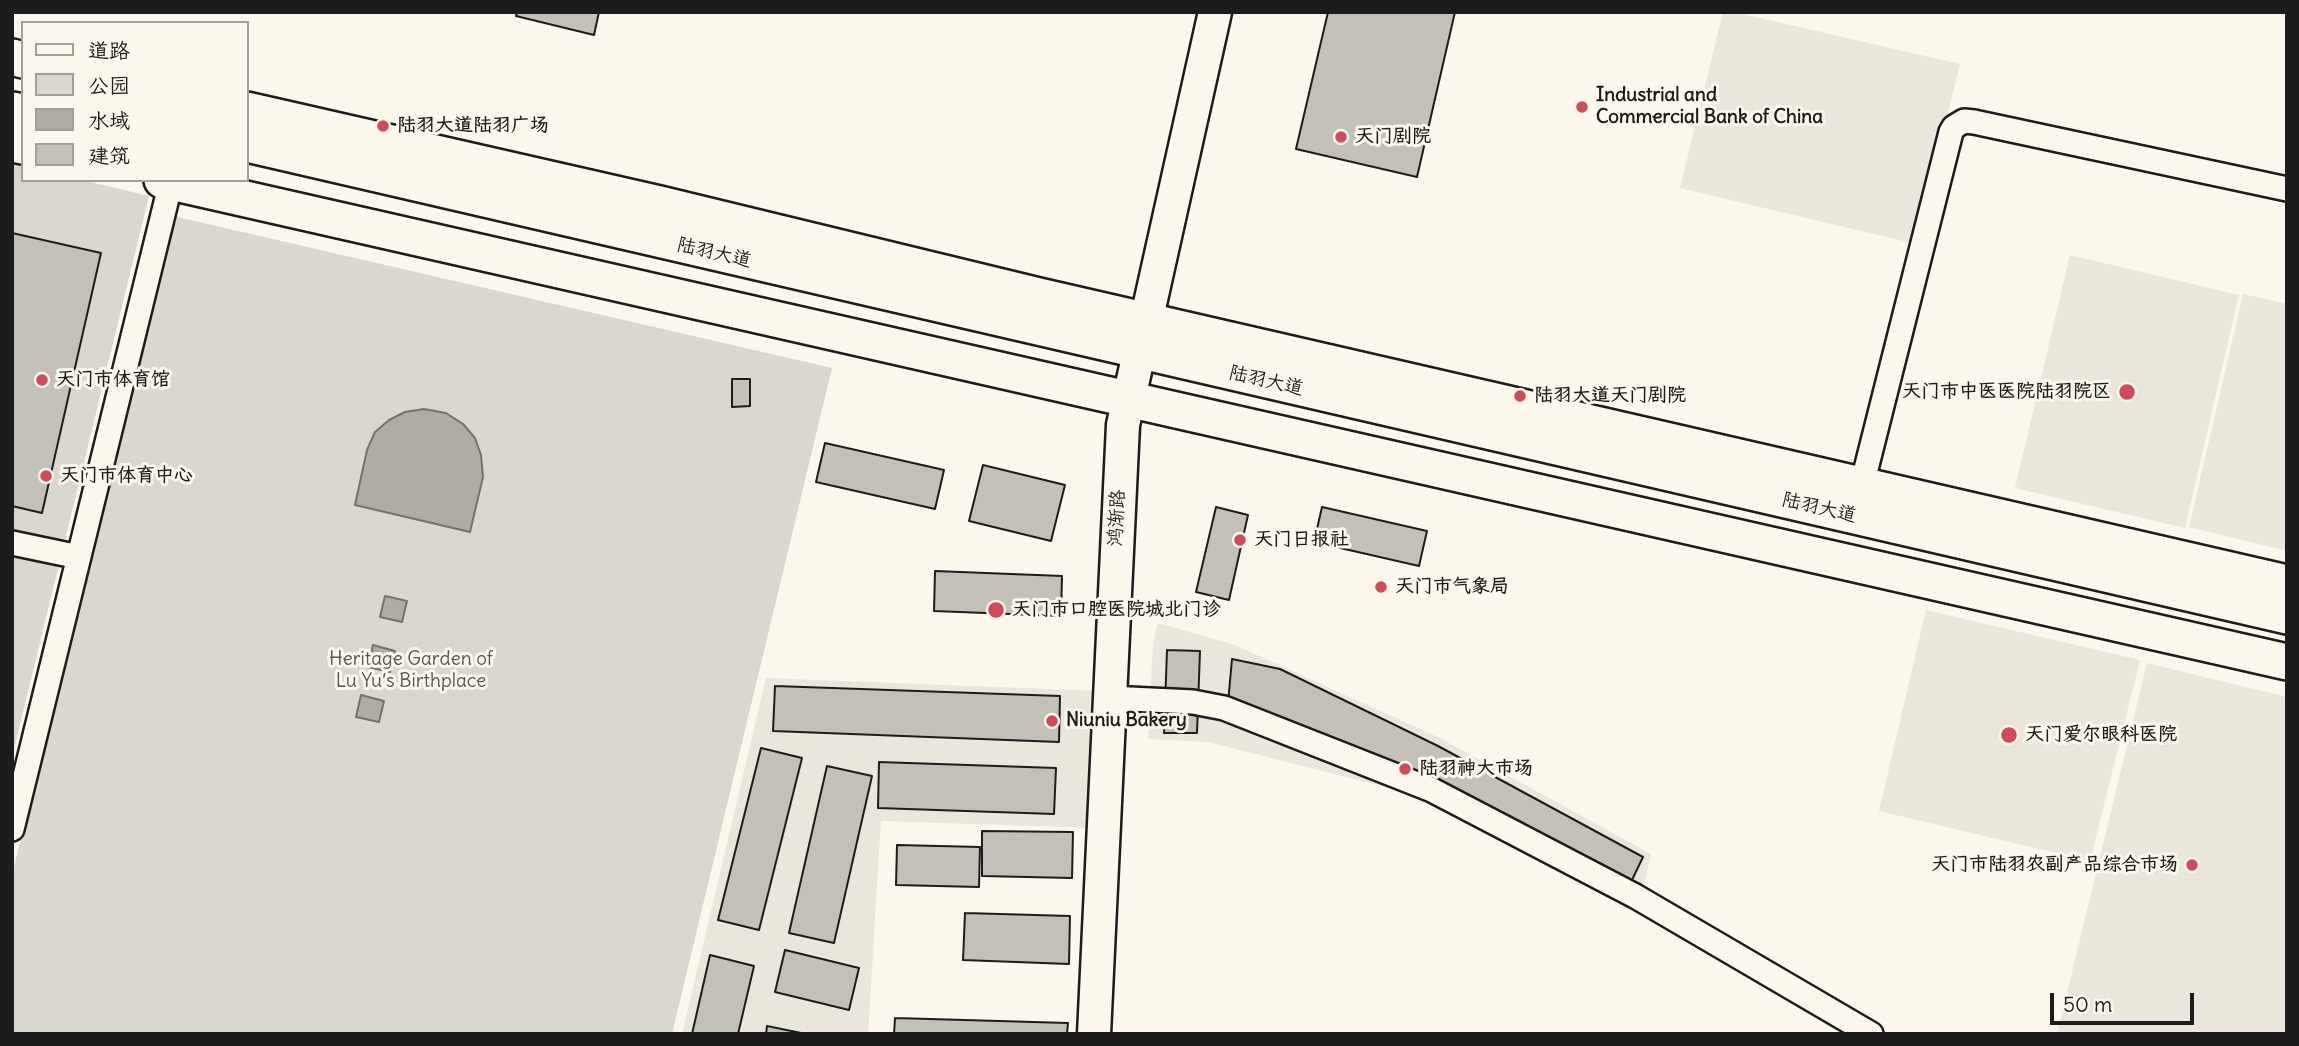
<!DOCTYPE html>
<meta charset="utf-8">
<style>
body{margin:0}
#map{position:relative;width:2299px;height:1046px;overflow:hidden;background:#fbf7ec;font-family:Delius,"LXGW WenKai TC",sans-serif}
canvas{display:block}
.frame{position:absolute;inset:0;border:14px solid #1c1c1c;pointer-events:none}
.legend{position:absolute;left:21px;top:21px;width:228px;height:161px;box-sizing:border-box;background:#fbf7ec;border:2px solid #a29f99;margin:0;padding:9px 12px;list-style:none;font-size:21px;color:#1c1c1c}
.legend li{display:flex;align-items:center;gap:14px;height:35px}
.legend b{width:35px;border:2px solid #a29f99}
.scale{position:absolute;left:2050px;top:993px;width:144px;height:32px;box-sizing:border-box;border:4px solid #1c1c1c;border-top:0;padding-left:9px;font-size:21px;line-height:24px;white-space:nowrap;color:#1c1c1c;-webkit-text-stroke:5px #fbf7ec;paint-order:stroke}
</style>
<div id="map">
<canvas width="2299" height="1046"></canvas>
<div class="frame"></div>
<ul class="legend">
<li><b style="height:9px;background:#fbf7ec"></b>道路</li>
<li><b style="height:19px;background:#dad7ce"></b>公园</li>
<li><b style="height:19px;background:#afaca5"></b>水域</li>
<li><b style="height:19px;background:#c3c0b8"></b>建筑</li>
</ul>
<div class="scale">50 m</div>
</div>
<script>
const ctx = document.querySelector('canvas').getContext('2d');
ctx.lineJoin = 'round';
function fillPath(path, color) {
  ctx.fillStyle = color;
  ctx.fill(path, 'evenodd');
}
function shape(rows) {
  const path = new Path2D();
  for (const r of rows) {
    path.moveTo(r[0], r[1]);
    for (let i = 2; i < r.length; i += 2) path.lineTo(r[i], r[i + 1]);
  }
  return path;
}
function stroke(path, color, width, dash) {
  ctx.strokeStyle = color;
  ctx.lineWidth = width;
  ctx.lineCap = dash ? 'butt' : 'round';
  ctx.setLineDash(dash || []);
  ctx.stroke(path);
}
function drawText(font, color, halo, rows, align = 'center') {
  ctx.font = font + ' Delius,"LXGW WenKai TC",sans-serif';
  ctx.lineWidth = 6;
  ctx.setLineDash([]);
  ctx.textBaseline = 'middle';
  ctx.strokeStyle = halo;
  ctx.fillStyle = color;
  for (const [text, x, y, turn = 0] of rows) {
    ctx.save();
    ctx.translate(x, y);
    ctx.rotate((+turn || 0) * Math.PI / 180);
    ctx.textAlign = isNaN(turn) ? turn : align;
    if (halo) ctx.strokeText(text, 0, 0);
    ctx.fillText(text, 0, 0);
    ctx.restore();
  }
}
fillPath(shape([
 [1723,12,1734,12,1960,64,1916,244,1680,188],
 [2070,255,2239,295,2185,528,2015,488],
 [2243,294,2287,304,2287,551,2189,527],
 [1926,610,2140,660,2090,861,1879,811],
 [1158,623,1235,645,1438,737,1651,854,1639,907,1421,796,1208,742,1148,739,1153,644],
 [2147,663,2287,697,2287,1034,2057,1034],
 [766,678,1100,691,1095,828,881,821,868,1034,682,1034]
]), '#eae6dc');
fillPath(shape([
 [12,164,23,166,23,180,82,180,149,196,12,757],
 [173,216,832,368,672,1034,12,1034,12,875]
]), '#dad7ce');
const water = shape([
 [424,409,446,413,463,424,475,438,481,455,483,477,470,532,355,505,367,450,375,432,389,420,405,412,424,409],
 [385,596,407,601,402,622,380,617,385,596],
 [373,645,395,651,390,672,368,667,373,645],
 [361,695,384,701,379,722,356,717,361,695]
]);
fillPath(water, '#afaca5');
stroke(water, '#74726e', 2);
const building = shape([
 [517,12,599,12,594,35,516,16,517,12],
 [1328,12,1455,12,1417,177,1296,149,1328,12],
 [12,233,101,253,42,513,12,506,12,233],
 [732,379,750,379,750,406,732,407,732,379],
 [825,443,944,470,935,509,816,482,825,443],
 [983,465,1065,485,1051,541,969,521,983,465],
 [1216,507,1248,515,1229,600,1196,592,1216,507],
 [1322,507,1427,531,1419,566,1314,542,1322,507],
 [935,571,1062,576,1061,616,934,611,935,571],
 [1167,650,1200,651,1197,733,1164,733,1167,650],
 [1232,659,1280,669,1438,746,1643,857,1631,882,1228,703,1232,659],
 [775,686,1060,696,1059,742,773,731,775,686],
 [761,748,802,758,759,930,718,920,761,748],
 [879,762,1056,768,1054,814,878,808,879,762],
 [827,766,872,776,834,943,789,933,827,766],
 [982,831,1073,832,1072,878,982,876,982,831],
 [897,845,980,847,979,887,896,885,897,845],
 [965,913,1070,916,1069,964,963,960,965,913],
 [785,950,859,968,849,1010,775,992,785,950],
 [710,955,754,966,738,1034,692,1034,710,955],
 [895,1018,1068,1023,1067,1034,894,1034,895,1018],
 [767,1026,806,1034,766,1034,767,1026]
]);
fillPath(building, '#c3c0b8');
stroke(building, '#1c1c1c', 2);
const street = shape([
 [1862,485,1951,132,1954,127,1964,121,1974,122,2287,189],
 [12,543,79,557],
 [1109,698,1193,702,1224,708,1432,790,1635,896,1871,1034],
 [12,829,171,182]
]);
const secondary = shape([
 [1094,1034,1123,425,1215,12]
]);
const primary = shape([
 [12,57,23,60],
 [12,110,23,112],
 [247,110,660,204,1039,296,2287,583],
 [12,144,23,146],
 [247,144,2287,616],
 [162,180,2287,662]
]);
stroke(street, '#1c1c1c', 28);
stroke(secondary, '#1c1c1c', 37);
stroke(primary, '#1c1c1c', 40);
stroke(street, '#fbf7ec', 23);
stroke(secondary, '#fbf7ec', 32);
stroke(primary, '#fbf7ec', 35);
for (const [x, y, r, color] of [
 [1582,107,7,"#d1495b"],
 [383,126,7,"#d1495b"],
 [1341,137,7,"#d1495b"],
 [42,380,7,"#d1495b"],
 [2127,392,9,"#d1495b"],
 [1520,396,7,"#d1495b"],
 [46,476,7,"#d1495b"],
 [1240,540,7,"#d1495b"],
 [1381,587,7,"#d1495b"],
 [996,610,9,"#d1495b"],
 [1052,721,7,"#d1495b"],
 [2009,735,9,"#d1495b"],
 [1405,769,7,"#d1495b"],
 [2192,865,7,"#d1495b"]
]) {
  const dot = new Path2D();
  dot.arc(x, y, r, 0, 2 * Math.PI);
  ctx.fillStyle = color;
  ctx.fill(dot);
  stroke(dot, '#fbf7ec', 2.5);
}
drawText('bold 19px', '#1c1c1c', '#fbf7ec', [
 ["Industrial and",1596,96],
 ["Commercial Bank of China",1596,118],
 ["陆羽大道陆羽广场",397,126],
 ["天门剧院",1355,137],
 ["天门市体育馆",56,380],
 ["天门市中医医院陆羽院区",2111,392,"right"],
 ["陆羽大道天门剧院",1534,396],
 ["天门市体育中心",60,476],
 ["天门日报社",1254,540],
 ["天门市气象局",1395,587],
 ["天门市口腔医院城北门诊",1012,610],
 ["Niuniu Bakery",1066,721],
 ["天门爱尔眼科医院",2025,735],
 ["陆羽神大市场",1419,769],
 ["天门市陆羽农副产品综合市场",2178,865,"right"]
], 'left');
drawText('19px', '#1c1c1c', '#fbf7ec', [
 ["陆羽大道",714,253,13],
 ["陆羽大道",1266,381,13],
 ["陆羽大道",1819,508,13],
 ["鸿渐路",1117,518,-87]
]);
drawText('19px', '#555451', '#fbf7ec', [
 ["Heritage Garden of",411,660],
 ["Lu Yu’s Birthplace",411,682]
]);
</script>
